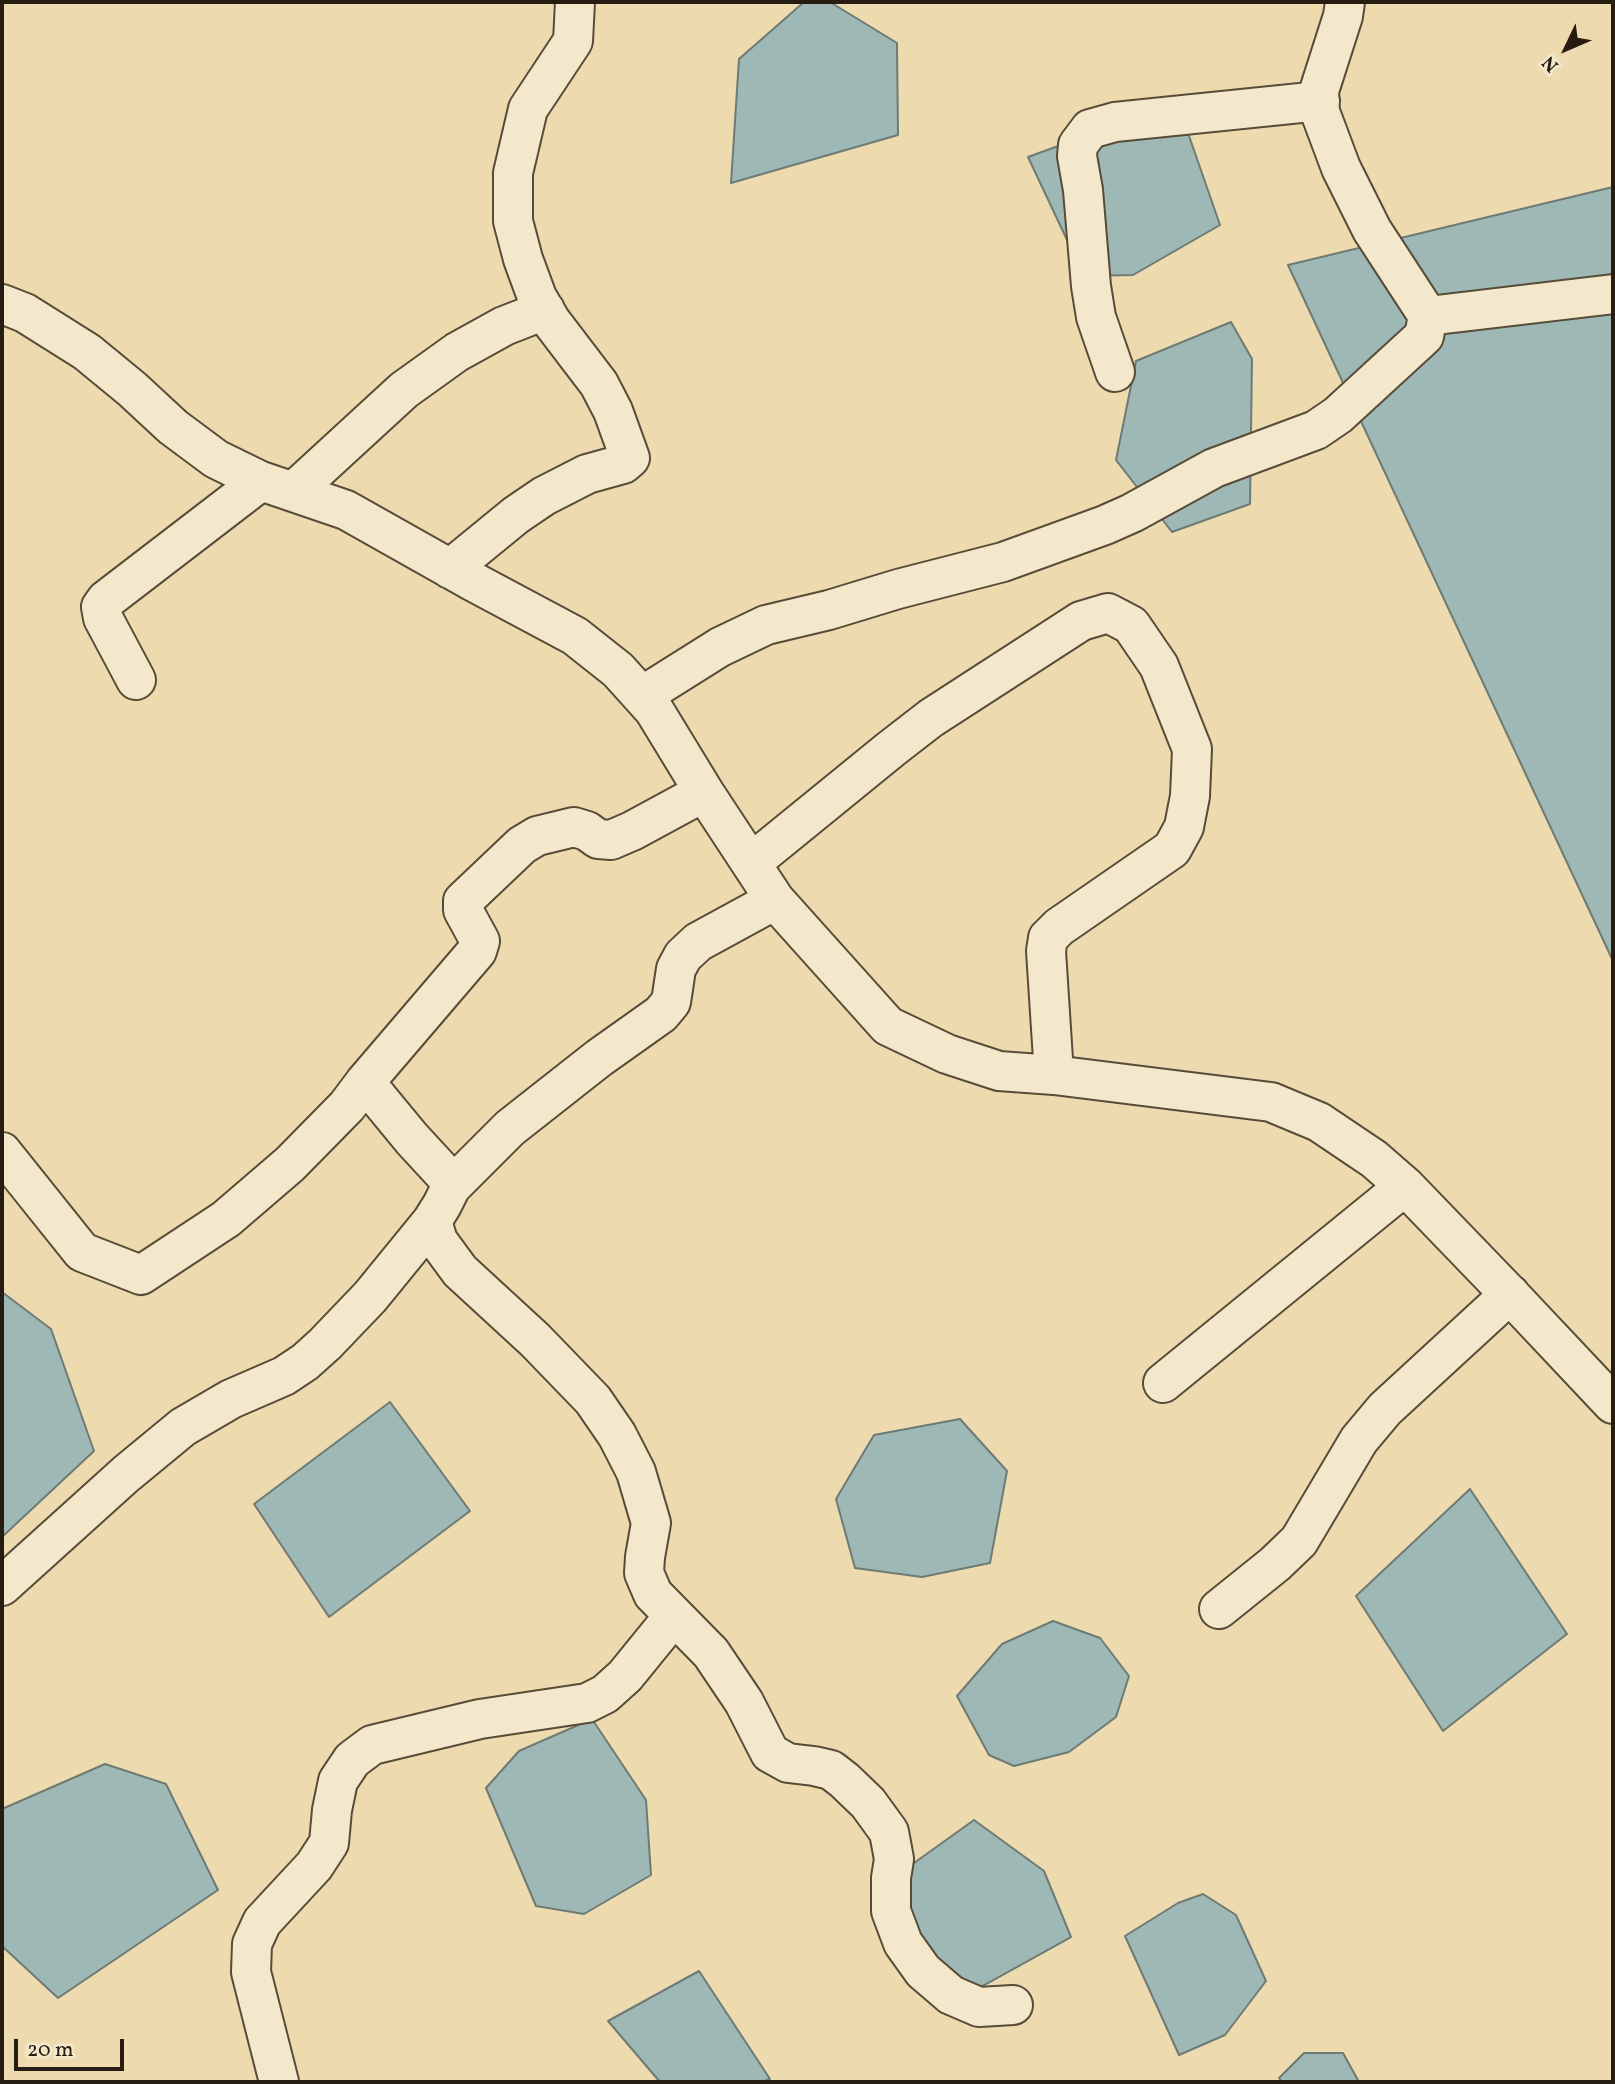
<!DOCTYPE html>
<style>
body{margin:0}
#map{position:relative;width:1615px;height:2084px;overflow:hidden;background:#eddbaf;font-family:Vollkorn,serif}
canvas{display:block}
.frame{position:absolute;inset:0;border:4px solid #271c11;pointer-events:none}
.north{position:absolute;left:1531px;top:14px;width:70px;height:70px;-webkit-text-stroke:5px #f3e8cb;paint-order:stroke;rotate:226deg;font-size:19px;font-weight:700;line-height:28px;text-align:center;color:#271c11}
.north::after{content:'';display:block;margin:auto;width:24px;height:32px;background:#271c11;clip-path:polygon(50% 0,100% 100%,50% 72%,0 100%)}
.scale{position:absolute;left:14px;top:2039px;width:110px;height:32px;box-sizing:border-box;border:4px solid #271c11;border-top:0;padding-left:9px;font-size:21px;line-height:24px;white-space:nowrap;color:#271c11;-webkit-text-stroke:5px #f3e8cb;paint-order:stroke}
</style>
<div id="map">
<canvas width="1615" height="2084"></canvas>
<div class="frame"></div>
<div class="north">N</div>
<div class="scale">20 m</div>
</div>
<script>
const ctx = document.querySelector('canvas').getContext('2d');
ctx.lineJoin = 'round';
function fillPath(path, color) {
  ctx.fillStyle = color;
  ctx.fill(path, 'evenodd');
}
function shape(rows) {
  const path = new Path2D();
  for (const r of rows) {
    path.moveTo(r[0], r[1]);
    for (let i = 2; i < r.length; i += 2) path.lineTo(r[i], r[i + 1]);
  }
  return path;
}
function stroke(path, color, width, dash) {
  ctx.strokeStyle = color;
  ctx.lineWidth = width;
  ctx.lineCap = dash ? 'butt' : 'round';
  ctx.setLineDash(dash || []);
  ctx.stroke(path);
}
const water = shape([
 [804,2,830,2,897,43,898,135,731,183,739,59,804,2],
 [1105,129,1187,130,1220,225,1133,275,1084,276,1028,157,1105,129],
 [1613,187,1613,961,1288,265,1613,187],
 [1231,322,1252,359,1250,504,1172,532,1116,460,1136,361,1231,322],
 [2,1292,51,1329,94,1451,2,1537,2,1292],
 [390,1402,470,1511,329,1617,254,1504,390,1402],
 [960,1419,1007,1471,990,1563,922,1577,855,1568,836,1499,874,1435,960,1419],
 [1470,1489,1567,1634,1443,1731,1356,1596,1470,1489],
 [1053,1621,1100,1638,1129,1676,1116,1717,1069,1752,1014,1766,989,1755,957,1696,1002,1644,1053,1621],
 [592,1719,646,1800,651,1875,584,1914,536,1906,486,1788,519,1751,592,1719],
 [105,1764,166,1784,218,1890,58,1998,2,1946,2,1809,105,1764],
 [974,1820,1044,1871,1071,1937,977,1989,900,1932,907,1868,974,1820],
 [1203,1894,1236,1915,1266,1981,1225,2035,1179,2055,1125,1936,1178,1903,1203,1894],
 [699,1971,770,2079,762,2082,660,2082,608,2021,699,1971],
 [1304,2053,1343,2053,1359,2082,1282,2082,1279,2078,1304,2053]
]);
fillPath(water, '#9eb8b6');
stroke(water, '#6e7a74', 2);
const minor = shape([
 [2,304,25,313,87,352,132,389,173,427,216,459,261,481,346,510,472,581,575,636,618,670,654,710,704,792,775,900,888,1026,947,1054,999,1071,1054,1075,1271,1102,1319,1122,1374,1159,1405,1186,1515,1300,1613,1404],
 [1428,316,1613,294],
 [1115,372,1096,317,1091,286,1083,190,1077,156,1078,145,1090,129,1115,122,1320,101],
 [293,492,404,390,457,352,504,326,545,310],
 [450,569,516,515,544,496,587,474,623,464,630,458,613,411,599,384,551,321,537,297,523,259,513,221,513,173,528,109,573,41,575,2],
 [136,680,103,618,101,607,106,600,261,481],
 [642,696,720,647,766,625,829,610,898,589,1003,562,1105,525,1132,513,1214,468,1316,430,1338,415,1424,336,1428,316,1372,230,1341,168,1320,112,1319,91,1343,16,1345,2],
 [751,863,891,749,931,718,1081,621,1108,613,1131,625,1159,666,1192,749,1190,796,1184,827,1172,849,1059,927,1048,938,1046,951,1054,1075],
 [365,1082,412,1139,448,1178,451,1187,442,1205,432,1221,438,1241,460,1271,535,1340,593,1400,617,1435,636,1472,651,1523,645,1557,644,1573,653,1594,711,1653,744,1702,770,1753,788,1763,814,1766,831,1770,844,1780,868,1803,889,1832,894,1859,891,1878,891,1911,903,1943,923,1971,951,1995,979,2007,1013,2005],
 [2,1152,82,1252,141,1275,226,1219,290,1164,347,1106,365,1082,477,951,480,941,463,910,463,901,522,845,537,836,574,827,587,831,598,839,611,840,632,831,704,792],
 [450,1188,510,1128,599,1058,661,1014,671,1002,676,969,683,956,698,942,775,900],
 [1163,1383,1405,1186],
 [2,1586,126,1474,183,1427,231,1399,284,1376,305,1362,325,1344,370,1297,432,1221],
 [1219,1609,1275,1564,1299,1541,1359,1440,1385,1409,1510,1294],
 [279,2082,251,1972,252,1944,262,1922,314,1866,329,1843,332,1810,338,1781,352,1760,372,1745,480,1719,587,1703,605,1694,625,1676,673,1617]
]);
stroke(minor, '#584c38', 42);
stroke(minor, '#f3e8cb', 38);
</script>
